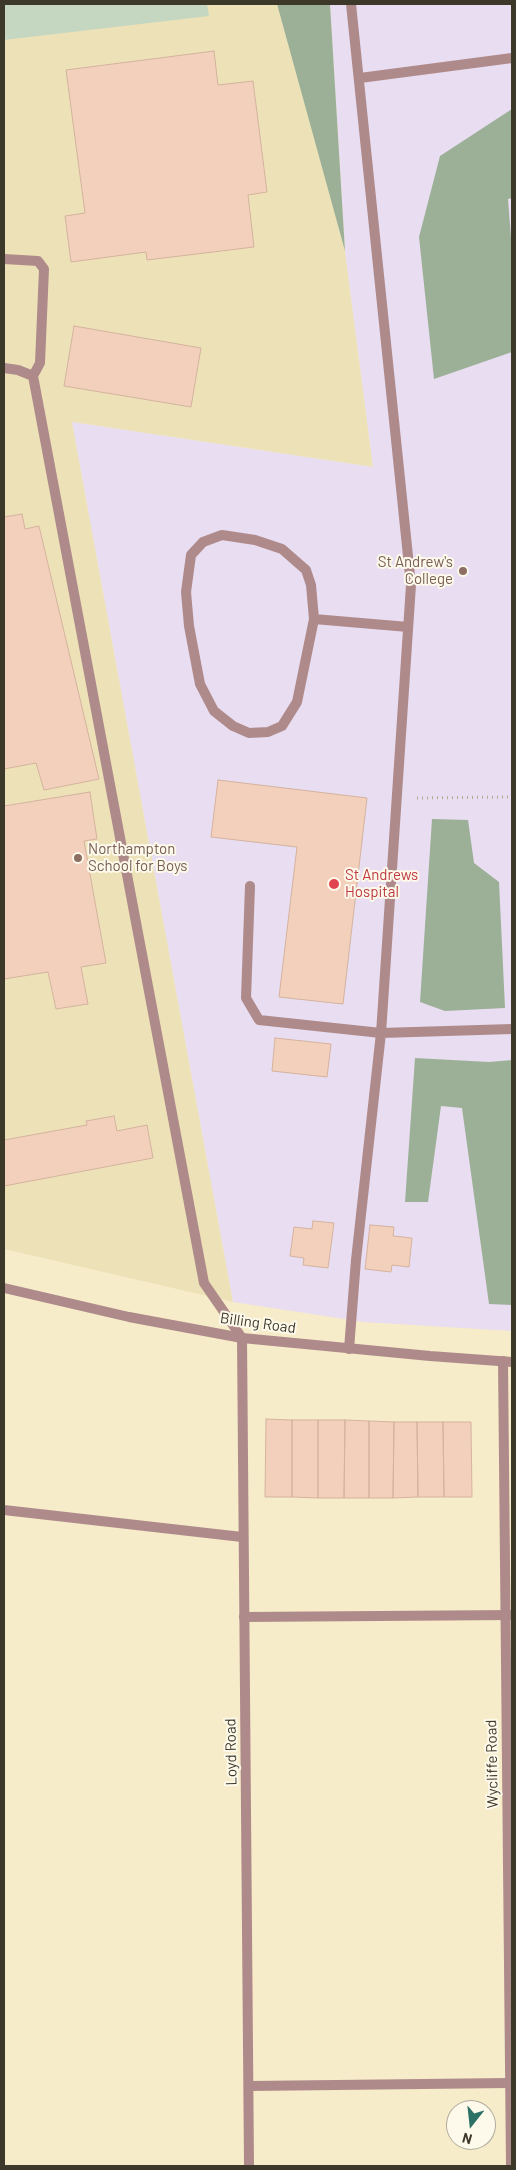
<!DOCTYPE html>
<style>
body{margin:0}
#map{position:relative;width:516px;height:2170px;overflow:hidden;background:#f6ecc9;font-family:Barlow,sans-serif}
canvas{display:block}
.frame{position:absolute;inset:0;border:5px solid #3c382a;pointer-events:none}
.north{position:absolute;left:446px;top:2100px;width:50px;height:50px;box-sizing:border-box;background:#fdf9eb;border:1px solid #b0ac9e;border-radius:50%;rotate:196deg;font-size:14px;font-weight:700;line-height:20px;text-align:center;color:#3c382a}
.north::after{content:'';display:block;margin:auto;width:18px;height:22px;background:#2c7165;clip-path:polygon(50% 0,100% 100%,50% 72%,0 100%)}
</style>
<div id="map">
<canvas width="516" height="2170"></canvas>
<div class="frame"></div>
<div class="north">N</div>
</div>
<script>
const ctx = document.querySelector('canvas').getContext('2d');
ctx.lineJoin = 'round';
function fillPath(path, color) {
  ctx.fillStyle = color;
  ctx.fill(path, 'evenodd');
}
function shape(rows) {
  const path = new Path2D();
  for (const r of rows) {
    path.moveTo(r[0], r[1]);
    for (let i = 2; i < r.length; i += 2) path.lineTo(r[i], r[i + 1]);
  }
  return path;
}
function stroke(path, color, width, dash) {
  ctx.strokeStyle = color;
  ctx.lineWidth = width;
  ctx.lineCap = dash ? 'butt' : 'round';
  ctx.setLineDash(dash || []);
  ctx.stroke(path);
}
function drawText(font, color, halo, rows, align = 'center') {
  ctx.font = font + ' Barlow,sans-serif';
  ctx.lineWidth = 4;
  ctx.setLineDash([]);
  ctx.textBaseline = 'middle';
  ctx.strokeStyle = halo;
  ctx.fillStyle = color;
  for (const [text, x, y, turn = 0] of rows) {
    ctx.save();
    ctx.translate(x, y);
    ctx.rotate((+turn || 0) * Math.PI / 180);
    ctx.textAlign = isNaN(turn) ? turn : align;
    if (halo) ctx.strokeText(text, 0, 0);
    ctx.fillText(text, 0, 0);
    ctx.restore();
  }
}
fillPath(shape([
 [4,4,277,4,345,251,373,467,72,422,233,1302,4,1249]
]), '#ede2b7');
fillPath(shape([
 [330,4,512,4,512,1331,364,1322,233,1302,72,422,373,467,345,251]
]), '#e8ddf1');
fillPath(shape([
 [4,4,207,4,209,16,4,40]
]), '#c6d7c1');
fillPath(shape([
 [277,4,330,4,345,251],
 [512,109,512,198,508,199,512,251,512,352,434,379,419,237,440,156],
 [432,819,468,820,474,863,499,882,505,1008,445,1011,420,1002],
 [415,1058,489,1062,512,1060,512,1305,489,1304,462,1108,441,1106,428,1202,405,1202]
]), '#9cb097');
const building = shape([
 [214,51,218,85,253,81,267,192,248,195,254,247,147,260,146,252,71,262,65,216,85,213,66,70,214,51],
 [74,326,201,348,191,407,64,386,74,326],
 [22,514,25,529,39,526,99,779,44,790,36,763,4,769,4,517,22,514],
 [218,780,367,798,343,1004,279,997,297,847,211,837,218,780],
 [90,792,97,839,84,841,106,963,81,967,88,1004,56,1009,48,972,4,979,4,806,90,792],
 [275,1038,331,1044,327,1077,272,1071,275,1038],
 [114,1116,117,1131,147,1125,153,1158,4,1186,4,1140,87,1125,86,1121,114,1116],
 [313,1221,334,1223,328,1268,303,1265,304,1258,290,1256,294,1227,312,1229,313,1221],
 [370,1225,394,1227,393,1236,412,1238,409,1267,392,1265,391,1272,365,1269,370,1225],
 [266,1419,292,1420,292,1497,265,1497,266,1419],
 [292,1420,318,1420,318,1498,292,1497,292,1420],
 [318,1420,345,1420,344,1498,318,1498,318,1420],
 [345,1420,369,1421,369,1498,344,1498,345,1420],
 [369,1421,394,1422,393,1498,369,1498,369,1421],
 [394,1422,417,1422,418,1497,393,1498,394,1422],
 [417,1422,443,1422,444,1497,418,1497,417,1422],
 [443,1422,471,1422,472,1497,444,1497,443,1422]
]);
fillPath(building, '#f3d0bc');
stroke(building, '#d5b39f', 1);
stroke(shape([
 [417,798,512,797]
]), '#b4ac90', 3, [1, 4]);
stroke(shape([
 [360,78,512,58],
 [4,259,38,261,44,269,40,363,33,376,204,1283,242,1338],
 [4,368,18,370,33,376],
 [314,619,311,585,306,570,282,549,255,540,222,535,203,542,191,555,186,592,189,626,200,684,214,711,233,726,249,733,268,732,282,726,297,702,314,619,408,627],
 [250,886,246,998,259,1020,381,1033,512,1029],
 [349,1349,356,1260,381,1033,411,585,351,4],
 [4,1510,242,1537],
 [244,1617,512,1615],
 [249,2086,510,2083]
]), '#af8a8b', 10);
stroke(shape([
 [242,1338,249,2166],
 [503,1361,511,2166]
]), '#af8a8b', 10);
stroke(shape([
 [4,1288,129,1317,242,1338,430,1356,512,1362]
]), '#af8a8b', 10);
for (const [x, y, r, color] of [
 [463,571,5,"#8d6e63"],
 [78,858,5,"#8d6e63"],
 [334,884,6,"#e0444e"]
]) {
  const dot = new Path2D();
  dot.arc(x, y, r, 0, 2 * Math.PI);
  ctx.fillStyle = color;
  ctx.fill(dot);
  stroke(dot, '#fdf9eb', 2);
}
drawText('15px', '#785e54', '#fdf9eb', [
 ["St Andrew's",453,562],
 ["College",453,579],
 ["Northampton",88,849,"left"],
 ["School for Boys",88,866,"left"]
], 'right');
drawText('15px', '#be3a42', '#fdf9eb', [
 ["St Andrews",345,875],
 ["Hospital",345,892]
], 'left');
drawText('15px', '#3c382a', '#fdf9eb', [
 ["Billing Road",258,1323,8],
 ["Loyd Road",231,1752,-91],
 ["Wycliffe Road",492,1764,-91]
]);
</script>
